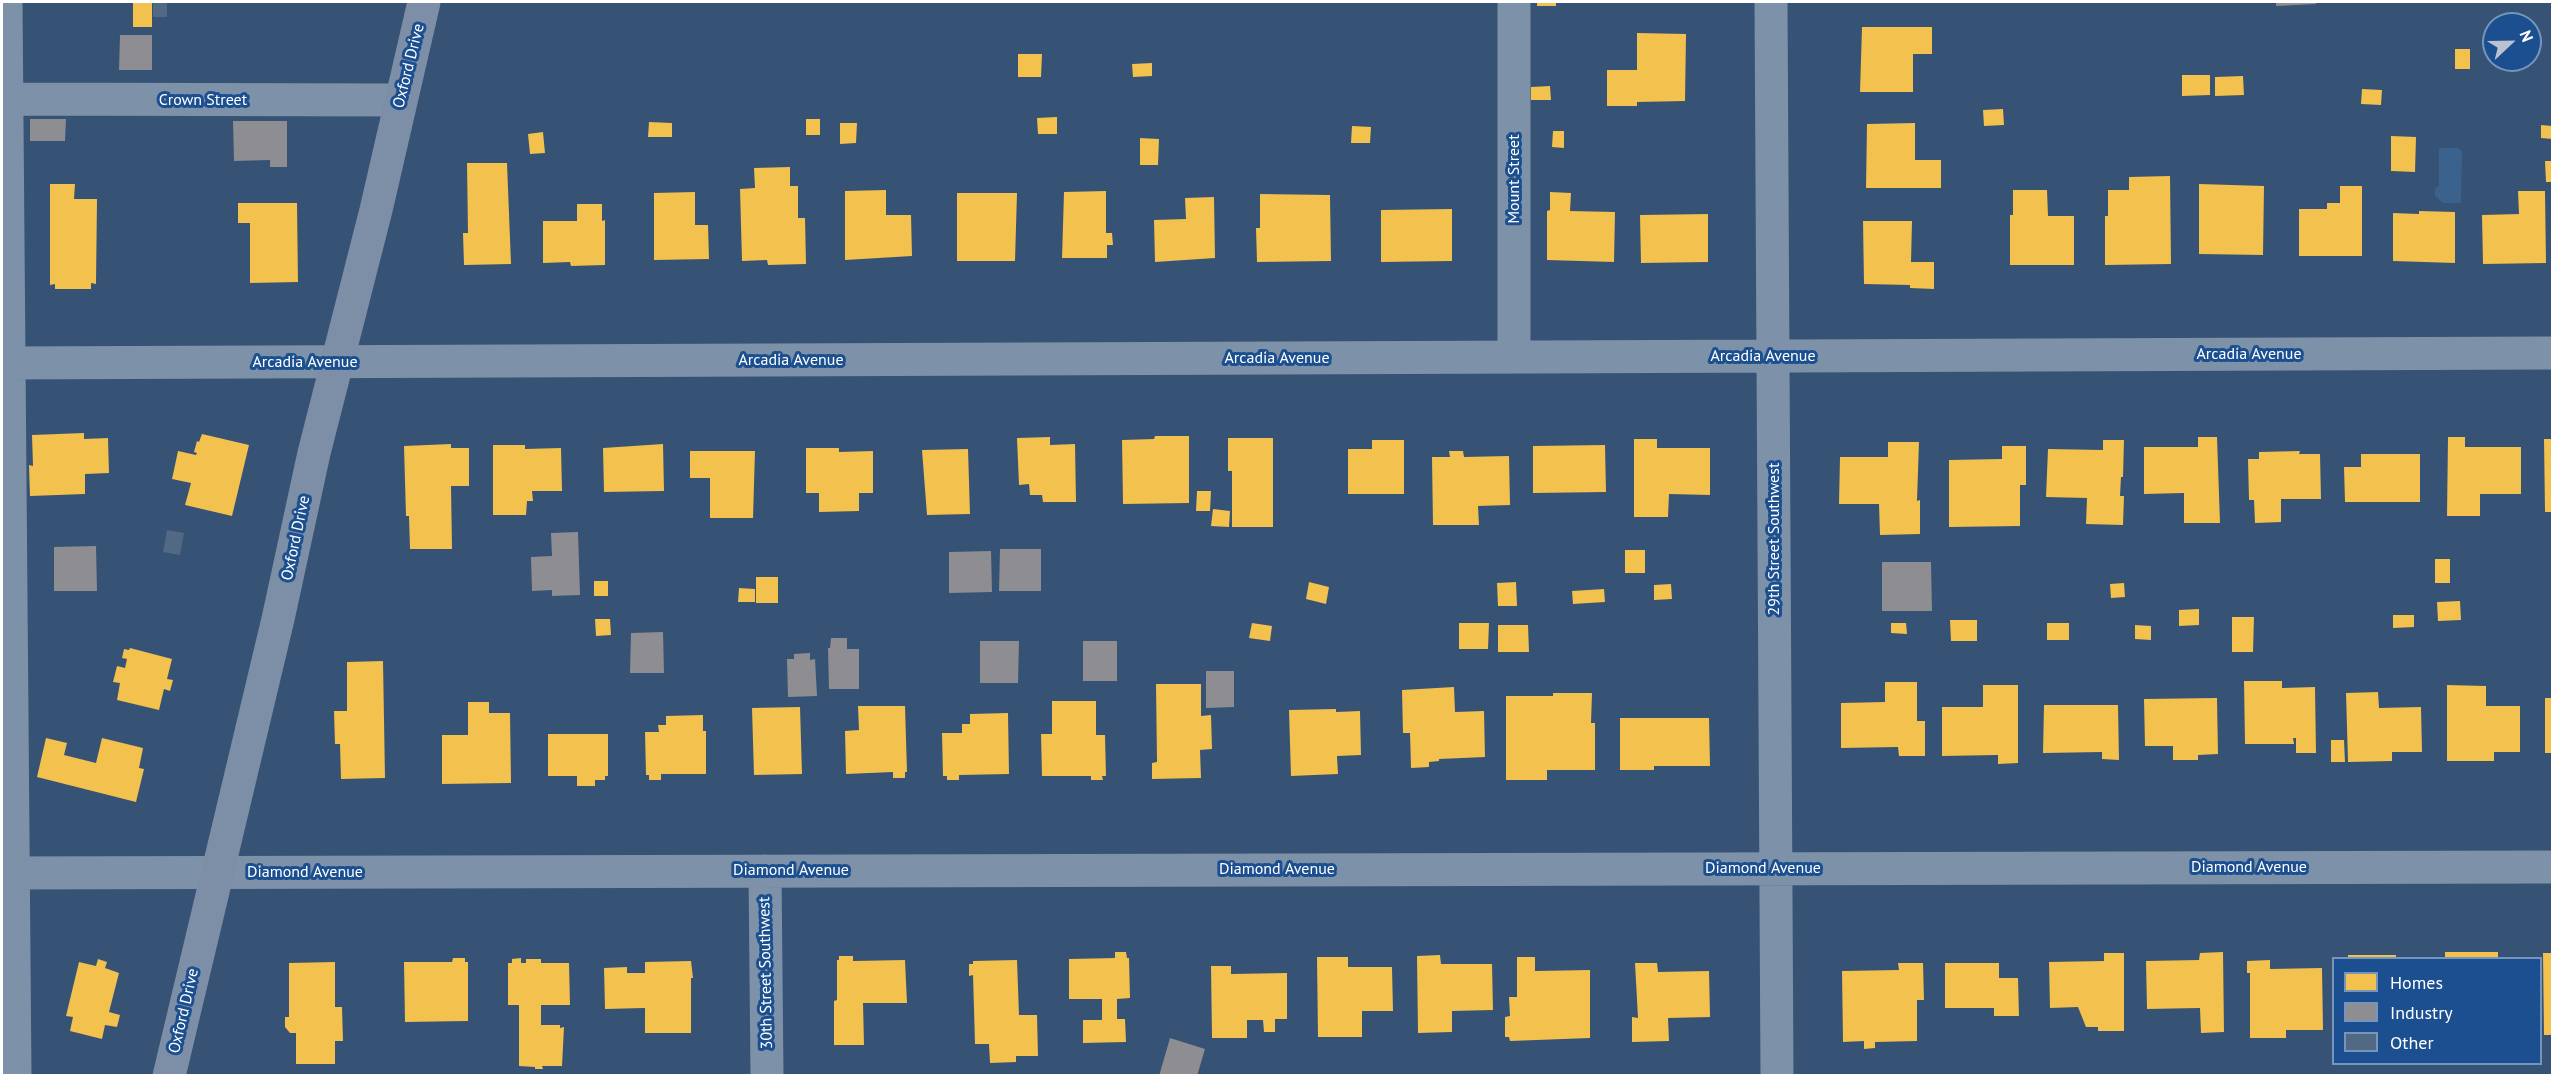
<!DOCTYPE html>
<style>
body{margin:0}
#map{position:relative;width:2554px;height:1077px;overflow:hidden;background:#365274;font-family:"PT Sans",sans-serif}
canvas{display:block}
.frame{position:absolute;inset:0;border:3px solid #fff;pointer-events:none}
.legend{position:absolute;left:2332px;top:957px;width:210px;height:108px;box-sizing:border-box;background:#1b4f8f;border:2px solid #7695bc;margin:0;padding:8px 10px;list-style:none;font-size:18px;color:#fff}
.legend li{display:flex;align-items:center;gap:12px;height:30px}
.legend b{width:30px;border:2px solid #7695bc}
.north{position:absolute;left:2482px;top:12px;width:60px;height:60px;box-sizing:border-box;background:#1b4f8f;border:2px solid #7695bc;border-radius:50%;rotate:68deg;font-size:16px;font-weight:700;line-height:24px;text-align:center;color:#fff}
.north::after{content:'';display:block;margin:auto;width:21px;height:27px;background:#b9c2ce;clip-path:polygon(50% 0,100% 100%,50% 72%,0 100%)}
</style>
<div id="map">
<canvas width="2554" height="1077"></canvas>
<div class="frame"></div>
<ul class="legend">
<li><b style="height:16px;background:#f2c14e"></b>Homes</li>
<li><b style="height:16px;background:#8d8d92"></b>Industry</li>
<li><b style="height:16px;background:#526984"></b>Other</li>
</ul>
<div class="north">N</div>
</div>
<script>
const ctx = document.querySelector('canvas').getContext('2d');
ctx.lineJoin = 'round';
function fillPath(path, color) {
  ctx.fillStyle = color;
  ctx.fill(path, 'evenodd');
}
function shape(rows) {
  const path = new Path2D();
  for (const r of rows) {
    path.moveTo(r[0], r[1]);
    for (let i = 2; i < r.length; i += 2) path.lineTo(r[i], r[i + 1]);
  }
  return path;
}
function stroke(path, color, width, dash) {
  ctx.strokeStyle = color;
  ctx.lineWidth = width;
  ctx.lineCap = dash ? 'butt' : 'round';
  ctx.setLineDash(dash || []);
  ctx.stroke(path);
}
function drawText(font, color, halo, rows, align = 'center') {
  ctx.font = font + ' "PT Sans",sans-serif';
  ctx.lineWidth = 6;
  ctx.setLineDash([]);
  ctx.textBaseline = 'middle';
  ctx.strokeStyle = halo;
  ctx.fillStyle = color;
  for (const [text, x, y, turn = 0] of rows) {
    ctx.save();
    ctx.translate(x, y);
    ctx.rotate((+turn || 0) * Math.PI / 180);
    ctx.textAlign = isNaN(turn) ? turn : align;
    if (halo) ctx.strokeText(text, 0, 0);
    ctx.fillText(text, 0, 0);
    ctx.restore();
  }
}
fillPath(shape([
 [2439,148,2458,148,2462,151,2461,203,2443,203,2435,196,2435,189,2439,185]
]), '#3b618d');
fillPath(shape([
 [133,2,152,2,152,27,133,27],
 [1537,2,1556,2,1556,6,1537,6],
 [1862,27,1932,27,1932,54,1913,54,1913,92,1860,92],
 [1637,33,1686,34,1685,101,1637,102,1637,106,1607,106,1607,70,1637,70],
 [2455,49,2470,49,2470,69,2455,69],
 [1018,54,1042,54,1041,77,1018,77],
 [1152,63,1152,76,1133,77,1132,64],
 [2182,75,2210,75,2210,95,2182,96],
 [2243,76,2244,95,2215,96,2215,77],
 [1550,86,1551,100,1531,100,1531,87],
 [2362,89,2382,90,2381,105,2361,104],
 [2003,109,2004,125,1984,126,1983,110],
 [1057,117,1057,134,1038,134,1037,118],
 [806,119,820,119,820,135,806,135],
 [649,122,672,123,672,137,648,137],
 [840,123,857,123,856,143,840,144],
 [1915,123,1915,160,1941,160,1941,188,1866,188,1867,124],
 [2541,125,2552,126,2552,139,2541,138],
 [1352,126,1371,127,1370,143,1351,143],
 [1553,131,1564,131,1564,148,1552,147],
 [543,132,545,153,530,154,528,134],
 [2391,136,2416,137,2415,172,2391,171],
 [1140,138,1159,139,1158,165,1140,165],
 [2545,161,2552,161,2552,182,2546,182],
 [467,163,507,163,511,264,464,265,463,233,468,233],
 [790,167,790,186,798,186,798,218,805,218,806,264,768,265,767,260,742,261,740,189,755,188,754,168],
 [2170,176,2171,264,2105,265,2105,216,2108,216,2108,190,2129,190,2129,177],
 [50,184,75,184,74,199,97,199,96,284,91,283,91,289,55,289,55,284,50,285],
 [2199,184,2264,186,2263,255,2199,254],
 [2340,186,2362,186,2362,256,2299,256,2299,209,2327,209,2327,203,2340,203],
 [886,190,886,215,911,215,912,256,845,260,845,191],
 [2013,190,2047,190,2048,216,2074,216,2074,265,2010,265,2010,215,2013,215],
 [1106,191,1106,233,1112,233,1113,245,1107,245,1107,258,1062,258,1064,192],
 [2518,191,2545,191,2546,263,2483,264,2482,215,2519,214],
 [695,192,695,225,708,225,709,259,654,260,654,193],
 [1550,192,1571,193,1570,211,1615,212,1614,262,1547,260,1547,211,1550,210],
 [957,193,1017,193,1015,261,957,261],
 [1260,194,1330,195,1331,261,1257,262,1256,228,1260,228],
 [1214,197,1215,258,1155,262,1154,220,1186,219,1185,198],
 [238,203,297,203,298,282,250,283,250,223,238,223],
 [577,204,602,204,602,221,605,220,605,265,571,266,570,262,543,263,543,221,577,221],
 [1452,209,1452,261,1381,262,1381,210],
 [2419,211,2455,212,2455,263,2393,261,2393,213,2419,214],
 [1708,214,1708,262,1641,263,1640,215],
 [1863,221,1912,221,1911,262,1934,262,1934,289,1910,288,1910,285,1864,284],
 [84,433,84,439,108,438,109,473,85,474,85,494,30,496,29,465,33,466,32,435],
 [202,434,249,445,232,516,185,505,191,483,172,479,178,451,196,455,197,453,194,452,197,441,199,442],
 [1155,436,1189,436,1189,503,1123,504,1122,440,1154,439],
 [1050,437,1050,445,1075,444,1076,502,1043,502,1042,495,1030,495,1029,484,1019,485,1017,438],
 [2198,437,2217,437,2220,523,2184,523,2184,493,2144,494,2144,447,2198,447],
 [2448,437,2465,437,2465,447,2521,447,2521,494,2480,494,2480,516,2447,516],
 [1228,438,1273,438,1273,527,1232,527,1232,471,1228,471],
 [1634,439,1657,439,1657,448,1710,448,1710,495,1669,494,1668,517,1634,517],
 [2544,439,2552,439,2552,512,2545,512],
 [1372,440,1404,440,1404,494,1348,494,1348,449,1372,449],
 [2103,440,2124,440,2123,477,2121,477,2120,496,2124,496,2123,525,2086,524,2087,498,2046,497,2048,449,2103,450],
 [1888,442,1919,442,1917,501,1920,500,1920,534,1880,535,1879,504,1839,504,1840,457,1888,457],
 [451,444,451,448,469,448,469,486,451,486,452,549,410,549,409,516,406,516,404,446],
 [663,444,664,491,604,492,603,448],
 [493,445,525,445,525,449,561,448,562,491,532,491,533,501,527,501,526,515,493,515],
 [1605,445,1606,492,1533,493,1533,446],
 [2002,446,2026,446,2026,485,2020,485,2020,526,1949,527,1949,460,2002,459],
 [806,448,839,448,839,452,873,451,873,493,859,493,859,511,819,512,819,493,806,493],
 [968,449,970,514,927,515,922,450],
 [690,451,755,451,753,518,710,518,710,478,690,478],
 [1449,451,1463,451,1464,457,1509,456,1510,505,1478,506,1479,525,1433,525,1432,457,1450,457],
 [2300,451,2299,454,2320,454,2321,499,2281,499,2281,522,2255,523,2254,500,2249,500,2248,459,2259,459,2259,452],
 [2361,454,2420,454,2420,502,2345,502,2344,467,2361,467],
 [1197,491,1211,491,1210,511,1196,511],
 [1213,509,1230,511,1229,527,1211,526],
 [1625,550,1645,550,1645,573,1625,573],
 [2435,559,2450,559,2450,583,2435,583],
 [756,577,778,577,778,603,756,603],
 [594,581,608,581,608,596,594,596],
 [1309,582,1329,587,1326,604,1306,599],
 [1516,582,1517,606,1498,606,1497,583],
 [2124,583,2125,597,2111,598,2110,584],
 [1671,584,1672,599,1654,600,1654,585],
 [739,588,755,589,755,602,738,602],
 [1604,589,1605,602,1573,604,1572,591],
 [2460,601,2461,620,2438,621,2437,602],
 [2199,609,2199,625,2179,626,2179,610],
 [2393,615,2414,615,2414,627,2393,628],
 [2232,617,2254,617,2253,652,2232,652],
 [595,619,610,619,611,635,596,636],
 [1950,620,1977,620,1977,641,1951,641],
 [1252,623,1272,626,1270,641,1249,638],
 [1459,623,1489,623,1488,649,1459,649],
 [1891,623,1906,623,1907,634,1891,633],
 [2047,623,2069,623,2069,640,2047,640],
 [1498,625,1528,625,1529,652,1498,652],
 [2135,625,2151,626,2151,640,2135,639],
 [130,648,172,659,167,679,173,680,170,691,164,689,159,710,117,700,120,683,113,682,117,666,125,668,127,659,122,658,124,649,129,650],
 [383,661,385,778,341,779,340,744,335,744,334,711,347,711,347,662],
 [2244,681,2282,681,2282,688,2315,687,2316,753,2296,753,2296,738,2293,738,2294,744,2245,744],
 [1885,682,1917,682,1917,721,1925,721,1925,756,1899,756,1898,747,1841,748,1841,703,1885,702],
 [1156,684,1201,684,1201,716,1211,715,1212,749,1200,750,1201,778,1152,779,1152,763,1157,762],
 [1983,685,2018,685,2018,763,1998,764,1998,755,1942,756,1942,707,1983,707],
 [2447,685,2486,686,2486,706,2520,706,2520,752,2494,752,2494,761,2447,761],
 [1454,687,1455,712,1484,711,1485,757,1439,759,1439,761,1429,762,1429,767,1411,768,1410,733,1403,733,1402,690],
 [2378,692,2379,708,2421,707,2422,752,2392,752,2392,761,2348,762,2346,693],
 [1553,693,1592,693,1591,723,1595,723,1595,770,1547,770,1547,780,1506,780,1506,696,1553,696],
 [2217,698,2218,754,2198,755,2198,760,2173,760,2173,746,2145,746,2144,699],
 [2545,698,2552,698,2552,753,2545,753],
 [1052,701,1096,701,1096,735,1105,735,1106,776,1102,776,1103,780,1091,780,1091,776,1042,776,1041,734,1052,734],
 [468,702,489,702,489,713,510,713,511,783,442,784,442,735,468,735],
 [2044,705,2118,705,2119,760,2102,759,2102,752,2043,753],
 [858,706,905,706,907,772,905,772,905,778,893,778,893,772,846,774,845,731,859,730],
 [800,707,802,774,754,775,752,708],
 [1336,709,1336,712,1360,711,1361,755,1337,756,1338,774,1291,776,1289,710],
 [1008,713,1009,774,959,775,959,780,947,780,947,776,943,776,942,733,962,733,962,724,970,724,970,714],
 [703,715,703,731,706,731,706,774,661,774,661,780,649,780,649,775,646,775,645,732,659,732,658,725,666,725,666,716],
 [1620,718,1709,718,1710,766,1654,766,1654,770,1620,770],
 [548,734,608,734,608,776,605,776,605,780,595,780,595,786,577,786,577,776,548,776],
 [46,738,67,743,64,755,96,763,102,738,143,748,139,768,144,769,136,802,37,777],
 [2331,740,2344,740,2345,762,2331,762],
 [1115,952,1126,952,1127,958,1129,958,1130,998,1117,999,1117,1019,1125,1019,1126,1042,1083,1043,1083,1020,1102,1020,1102,999,1069,999,1069,959,1115,958],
 [2223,952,2224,1032,2201,1033,2200,1008,2147,1009,2146,961,2199,960,2200,953],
 [2445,952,2498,952,2498,958,2445,958],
 [2104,953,2124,953,2124,1031,2098,1031,2098,1027,2086,1027,2078,1007,2050,1008,2049,962,2104,961],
 [2543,953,2552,953,2552,1035,2544,1035],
 [1440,955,1441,964,1492,964,1493,1010,1452,1011,1452,1032,1418,1033,1417,956],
 [2348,955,2396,955,2396,958,2348,958],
 [839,956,853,956,853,961,905,960,907,1003,863,1003,864,1045,834,1045,834,1001,837,1000,837,960,839,960],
 [1317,957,1348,957,1348,967,1392,967,1393,1011,1362,1011,1362,1037,1318,1037],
 [1517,957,1535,957,1535,971,1590,970,1590,1038,1510,1041,1509,1037,1505,1037,1505,1017,1510,1016,1509,997,1517,997],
 [453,958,465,958,465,962,468,962,468,1021,405,1022,404,962,452,962],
 [521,958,521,963,526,963,526,959,541,959,541,963,569,963,570,1005,541,1005,541,1025,560,1025,560,1028,564,1027,562,1066,542,1066,543,1069,535,1069,535,1067,519,1066,519,1005,508,1005,508,963,512,963,512,959],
 [98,959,107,962,105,968,119,973,109,1012,120,1015,117,1027,105,1025,102,1039,70,1031,73,1017,66,1016,79,962,96,966],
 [1017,960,1019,1015,1037,1015,1038,1056,1016,1056,1016,1062,990,1063,989,1044,975,1044,973,975,969,976,969,964,973,964,973,961],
 [2270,960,2270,969,2322,968,2323,1030,2286,1030,2286,1038,2250,1038,2250,973,2247,973,2247,961],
 [691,961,693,978,691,978,691,1033,645,1033,645,1008,605,1009,604,968,627,967,627,973,645,973,645,962],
 [335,962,335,1007,342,1007,343,1041,335,1041,335,1064,296,1064,296,1033,290,1033,285,1027,285,1017,289,1017,289,963],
 [1635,963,1657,963,1658,972,1709,971,1710,1017,1668,1018,1669,1041,1632,1042,1632,1017,1638,1018],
 [1898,963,1923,963,1924,1000,1917,1000,1917,1041,1875,1042,1875,1048,1864,1049,1864,1041,1843,1042,1842,971,1899,970],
 [1945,963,1999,963,1999,978,2018,978,2019,1016,1994,1016,1994,1008,1945,1008],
 [1211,966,1231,966,1231,974,1287,973,1287,1019,1275,1019,1275,1032,1264,1032,1263,1020,1247,1020,1247,1038,1212,1038]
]), '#f2c14e');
fillPath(shape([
 [2276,2,2316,2,2316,4,2276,6],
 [120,35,152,35,152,70,119,70],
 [30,119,66,119,65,141,30,141],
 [233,121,287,121,287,167,270,167,270,160,234,161],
 [578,532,580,595,552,596,552,590,532,591,531,557,552,556,551,533],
 [96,546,97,591,54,591,54,547],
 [1000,549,1041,549,1041,591,999,591],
 [991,551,992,592,949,593,949,552],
 [1882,562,1931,562,1932,611,1882,611],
 [663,632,664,673,630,673,631,633],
 [831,638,847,638,847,649,859,649,859,689,829,689,828,648,830,648],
 [980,641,1019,641,1018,683,980,683],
 [1083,641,1117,641,1117,681,1083,681],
 [810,653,810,660,815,659,817,696,788,697,787,659,794,659,794,654],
 [1206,671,1234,671,1234,707,1206,708],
 [1170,1038,1205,1049,1197,1076,1159,1076]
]), '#8d8d92');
fillPath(shape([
 [153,2,167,2,167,17,153,17],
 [167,530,184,533,180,555,163,552]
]), '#526984');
stroke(shape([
 [6,2,15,1076],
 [1514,2,1514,357],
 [1771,2,1777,1076],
 [6,99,400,100],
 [2,363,2552,353],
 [765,871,767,1076],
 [2,873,2552,867]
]), '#7d92a8', 33);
stroke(shape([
 [169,1076,278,619,314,453,376,210,424,2]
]), '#7d8ea7', 33);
drawText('16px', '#fff', '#1b4f8f', [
 ["Oxford Drive",409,66,-76],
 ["Crown Street",203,100],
 ["Mount Street",1514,179,-90],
 ["Arcadia Avenue",2249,354],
 ["Arcadia Avenue",1763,356],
 ["Arcadia Avenue",1277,358],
 ["Arcadia Avenue",791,360],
 ["Arcadia Avenue",305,362],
 ["Oxford Drive",296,538,-78],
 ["29th Street Southwest",1774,539,-90],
 ["Diamond Avenue",2249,867],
 ["Diamond Avenue",1763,868],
 ["Diamond Avenue",1277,869],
 ["Diamond Avenue",791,870],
 ["Diamond Avenue",305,872],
 ["30th Street Southwest",766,973,-91],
 ["Oxford Drive",184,1011,-77]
]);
</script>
